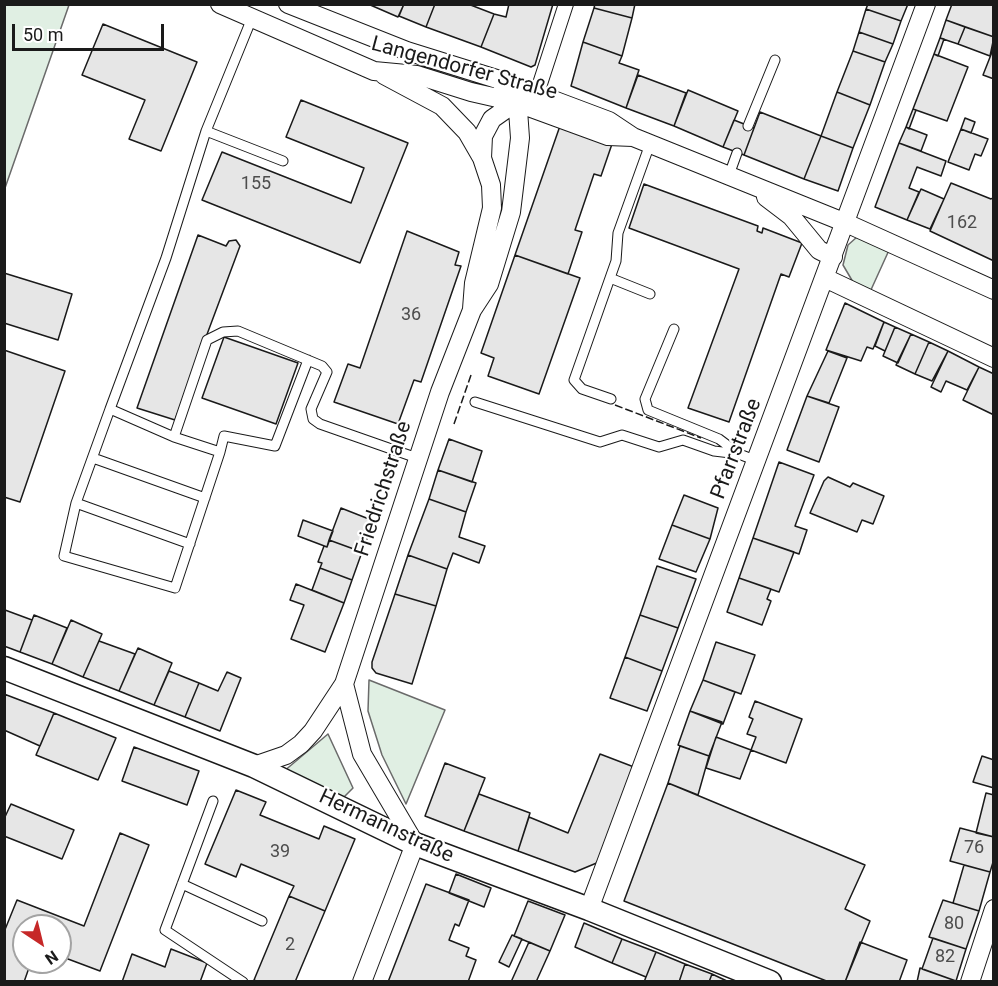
<!DOCTYPE html>
<meta charset="utf-8">
<style>
body{margin:0}
#map{position:relative;width:998px;height:986px;overflow:hidden;background:#fff;font-family:Roboto,sans-serif}
canvas{display:block}
.frame{position:absolute;inset:0;border:6px solid #1a1a1a;pointer-events:none}
.north{position:absolute;left:12px;top:914px;width:60px;height:60px;box-sizing:border-box;background:#fff;border:2px solid #a3a3a3;border-radius:50%;rotate:145deg;font-size:16px;font-weight:700;line-height:24px;text-align:center;color:#1a1a1a}
.north::after{content:'';display:block;margin:auto;width:21px;height:27px;background:#c62828;clip-path:polygon(50% 0,100% 100%,50% 72%,0 100%)}
.scale{position:absolute;left:12px;top:24px;width:152px;height:27px;box-sizing:border-box;border:3px solid #1a1a1a;border-top:0;padding-left:8px;font-size:18px;line-height:21px;white-space:nowrap;color:#1a1a1a;-webkit-text-stroke:4px #fff;paint-order:stroke}
</style>
<div id="map">
<canvas width="998" height="986"></canvas>
<div class="frame"></div>
<div class="north">N</div>
<div class="scale">50 m</div>
</div>
<script>
const ctx = document.querySelector('canvas').getContext('2d');
ctx.lineJoin = 'round';
function fillPath(path, color) {
  ctx.fillStyle = color;
  ctx.fill(path, 'evenodd');
}
function shape(rows) {
  const path = new Path2D();
  for (const r of rows) {
    path.moveTo(r[0], r[1]);
    for (let i = 2; i < r.length; i += 2) path.lineTo(r[i], r[i + 1]);
  }
  return path;
}
function stroke(path, color, width, dash) {
  ctx.strokeStyle = color;
  ctx.lineWidth = width;
  ctx.lineCap = dash ? 'butt' : 'round';
  ctx.setLineDash(dash || []);
  ctx.stroke(path);
}
function drawText(font, color, halo, rows, align = 'center') {
  ctx.font = font + ' Roboto,sans-serif';
  ctx.lineWidth = 4.5;
  ctx.setLineDash([]);
  ctx.textBaseline = 'middle';
  ctx.strokeStyle = halo;
  ctx.fillStyle = color;
  for (const [text, x, y, turn = 0] of rows) {
    ctx.save();
    ctx.translate(x, y);
    ctx.rotate((+turn || 0) * Math.PI / 180);
    ctx.textAlign = isNaN(turn) ? turn : align;
    if (halo) ctx.strokeText(text, 0, 0);
    ctx.fillText(text, 0, 0);
    ctx.restore();
  }
}
const green = shape([
 [5,4,69,5,5,188,4,5,5,4],
 [857,237,890,248,870,292,853,282,843,265,848,245,857,237],
 [369,680,445,710,406,804,382,755,368,711,369,680],
 [328,734,353,788,344,797,283,772,328,734]
]);
fillPath(green, '#e0efe3');
stroke(green, '#6a6a6a', 1.5);
const building = shape([
 [368,4,404,4,398,17,368,4],
 [404,4,435,4,426,27,399,16,404,4],
 [435,4,468,4,494,14,481,47,426,27,435,4],
 [509,4,553,4,535,65,531,67,481,47,494,14,506,17,509,4],
 [595,4,635,4,632,18,594,8,595,4],
 [868,4,908,4,901,21,866,9,868,4],
 [952,4,994,4,994,37,946,20,952,4],
 [594,8,632,18,622,56,583,42,594,8],
 [866,9,901,21,893,44,859,32,866,9],
 [946,20,965,27,958,44,940,38,946,20],
 [103,24,197,62,161,151,129,139,145,100,82,75,103,24],
 [965,27,994,37,990,56,958,44,965,27],
 [859,32,893,44,885,62,853,51,859,32],
 [940,38,944,39,938,56,934,54,940,38],
 [583,42,622,56,619,63,639,70,626,108,571,86,583,42],
 [994,47,994,79,983,75,994,47],
 [853,51,885,62,870,105,837,92,853,51],
 [934,54,968,67,947,121,913,109,934,54],
 [638,75,686,93,674,126,626,108,638,75],
 [688,90,738,111,723,147,674,126,688,90],
 [837,92,870,105,853,148,821,136,837,92],
 [301,100,408,143,360,263,202,200,222,152,351,203,364,168,286,137,301,100],
 [913,109,916,110,909,129,906,127,913,109],
 [760,112,821,136,804,179,744,155,760,112],
 [965,118,975,122,971,133,961,129,965,118],
 [734,120,754,128,744,155,723,147,734,120],
 [561,123,612,144,601,176,594,174,575,230,582,232,568,274,515,255,561,123],
 [906,127,927,135,921,151,899,143,906,127],
 [961,129,988,139,981,156,975,154,969,170,948,162,961,129],
 [821,136,853,148,838,191,804,179,821,136],
 [899,143,946,161,941,176,917,167,909,188,919,192,907,220,875,207,899,143],
 [951,183,991,199,994,197,994,261,930,231,951,183],
 [644,184,758,226,757,231,762,233,763,228,802,243,789,277,781,274,729,422,688,408,739,269,629,228,644,184],
 [921,189,944,199,930,229,907,220,921,189],
 [407,231,459,252,455,265,461,266,421,382,414,380,398,424,334,402,348,364,360,368,407,231],
 [198,235,226,246,229,241,236,240,240,246,175,420,137,408,198,235],
 [515,255,580,278,539,394,488,376,494,358,481,353,515,255],
 [4,273,72,294,58,340,4,323,4,273],
 [845,303,884,322,873,349,867,347,861,361,826,350,845,303],
 [884,322,895,327,885,351,875,346,884,322],
 [895,327,911,334,898,363,883,356,895,327],
 [911,334,929,342,915,374,896,365,911,334],
 [224,337,298,363,276,424,202,398,224,337],
 [929,342,948,351,932,381,915,374,929,342],
 [4,350,65,371,20,502,4,497,4,350],
 [828,351,847,358,829,403,807,396,828,351],
 [948,351,979,367,967,390,946,381,941,392,931,387,948,351],
 [979,367,994,374,994,415,963,400,979,367],
 [807,396,839,407,819,462,787,450,807,396],
 [449,439,482,451,472,482,438,470,449,439],
 [779,462,814,475,795,526,807,530,799,554,753,538,779,462],
 [438,470,476,483,466,512,429,499,438,470],
 [828,477,850,487,853,483,884,496,873,524,862,520,857,532,810,513,824,481,828,477],
 [684,495,718,508,710,539,672,525,684,495],
 [429,499,466,512,459,537,485,546,479,563,453,553,447,569,408,555,429,499],
 [341,508,374,521,362,552,329,540,341,508],
 [303,520,333,531,327,547,298,536,303,520],
 [672,525,710,539,696,572,659,559,672,525],
 [753,538,794,552,779,592,739,578,753,538],
 [329,540,362,552,352,580,320,568,322,563,318,562,324,546,327,547,329,540],
 [408,555,447,569,436,606,395,594,408,555],
 [657,566,696,579,678,628,640,615,657,566],
 [320,568,352,580,344,603,312,590,320,568],
 [739,578,771,589,767,599,771,601,762,625,727,612,739,578],
 [296,584,344,603,325,652,291,639,304,605,290,600,296,584],
 [395,594,436,606,412,684,376,673,372,668,372,662,395,594],
 [5,610,32,620,20,652,4,646,5,610],
 [34,615,67,628,52,664,20,652,34,615],
 [640,615,678,628,662,671,625,657,640,615],
 [71,620,102,634,83,677,52,664,71,620],
 [99,641,135,654,119,691,83,677,99,641],
 [716,642,755,655,741,694,703,680,716,642],
 [138,648,172,663,154,705,119,691,138,648],
 [625,657,662,671,647,711,610,698,625,657],
 [169,671,199,683,185,717,154,705,169,671],
 [227,672,241,678,220,731,185,717,199,683,218,691,227,672],
 [703,680,735,692,723,724,690,711,703,680],
 [4,694,54,713,40,746,4,730,4,694],
 [755,701,802,719,786,763,751,750,756,737,747,734,753,719,749,717,755,701],
 [690,711,722,722,709,756,678,745,690,711],
 [54,713,116,738,98,780,36,755,54,713],
 [716,737,751,750,740,779,706,768,716,737],
 [680,746,709,756,698,795,668,783,680,746],
 [134,747,199,771,187,805,122,781,134,747],
 [600,754,634,767,599,862,575,872,518,851,529,817,568,833,600,754],
 [982,756,994,760,994,788,973,782,982,756],
 [445,763,485,778,464,831,425,816,445,763],
 [668,783,865,865,845,909,870,921,845,982,829,982,624,901,668,783],
 [236,790,266,802,260,815,319,839,324,826,355,839,325,911,289,896,294,886,241,864,236,877,205,864,236,790],
 [986,793,994,795,994,837,976,833,986,793],
 [479,794,530,813,518,851,464,831,479,794],
 [11,804,74,830,62,859,4,836,4,819,11,804],
 [960,828,994,837,994,859,990,872,950,861,960,828],
 [120,833,149,845,100,971,60,956,60,926,24,926,24,962,31,962,24,982,4,982,4,932,17,900,84,926,120,833],
 [964,865,990,872,979,911,953,903,964,865],
 [456,874,491,888,484,907,449,893,456,874],
 [426,884,469,900,459,926,455,924,449,940,469,948,466,956,476,960,468,982,388,982,426,884],
 [289,896,325,911,295,982,259,982,254,980,289,896],
 [943,900,979,911,966,949,929,937,943,900],
 [528,901,565,915,550,951,514,936,528,901],
 [584,923,622,939,612,963,575,947,584,923],
 [512,935,522,939,509,967,499,962,512,935],
 [933,938,966,949,956,981,922,969,933,938],
 [622,939,656,952,646,977,612,963,622,939],
 [529,942,550,951,536,982,511,982,529,942],
 [860,942,907,960,899,982,845,982,860,942],
 [171,949,207,963,200,982,122,982,132,954,165,967,171,949],
 [656,952,685,964,679,982,644,982,656,952],
 [685,964,712,974,709,982,679,982,685,964],
 [920,968,956,981,955,982,917,982,920,968],
 [712,974,729,982,709,982,712,974]
]);
fillPath(building, '#e6e6e6');
stroke(building, '#1a1a1a', 1.5);
const service = shape([
 [252,18,206,131,283,161],
 [748,126,775,60],
 [206,131,166,258,110,409,174,437,220,452,224,436,275,446,308,360],
 [729,175,737,153],
 [610,278,650,294],
 [674,329,645,399,648,410,719,439,739,454],
 [611,399,582,389,574,380,616,261,618,233,650,144],
 [475,402,600,442,622,435,659,447,683,440,714,451,739,454,757,461],
 [110,409,76,503,64,556,175,588,220,452],
 [174,437,207,340,223,332,238,331,322,366,327,372,311,409,313,419,320,424,417,458],
 [93,458,205,498],
 [76,503,190,544],
 [213,801,165,930,243,982],
 [182,884,262,921]
]);
const pedestrian = shape([
 [537,93,566,4]
]);
const minor = shape([
 [220,4,374,71,417,75,471,92,515,102,608,136,633,137],
 [288,4,407,51,500,80,609,121,633,137,846,223,994,290],
 [384,75,442,106,467,132,482,158,491,185,492,208,474,283,472,309],
 [482,158,483,136,492,119,519,100],
 [766,197,791,216,819,250,833,257],
 [825,278,994,358],
 [344,684,362,754,415,844,362,982],
 [254,766,286,755,301,744,313,731,344,684,440,392,472,310,489,284,511,212,520,138,518,110,500,80],
 [589,909,926,4],
 [970,982,994,909]
]);
const tertiary = shape([
 [4,668,254,766,415,844,589,909,770,982]
]);
stroke(service, '#1a1a1a', 11);
stroke(pedestrian, '#1a1a1a', 16);
stroke(minor, '#1a1a1a', 20);
stroke(tertiary, '#1a1a1a', 25);
stroke(service, '#fff', 9);
stroke(pedestrian, '#fff', 14);
stroke(minor, '#fff', 18);
stroke(tertiary, '#fff', 22);
stroke(shape([
 [615,405,701,438],
 [454,424,471,375]
]), '#1a1a1a', 1.5, [8, 3]);
drawText('18px', '#4d4d4d', null, [
 ["155",256,184],
 ["162",962,223],
 ["36",411,315],
 ["76",974,848],
 ["39",280,852],
 ["80",954,924],
 ["2",290,945],
 ["82",945,957]
]);
drawText('21px', '#1a1a1a', '#fff', [
 ["Langendorfer Straße",464,69,15],
 ["Pfarrstraße",737,449,-69],
 ["Friedrichstraße",384,489,-72],
 ["Hermannstraße",386,827,25]
]);
</script>
